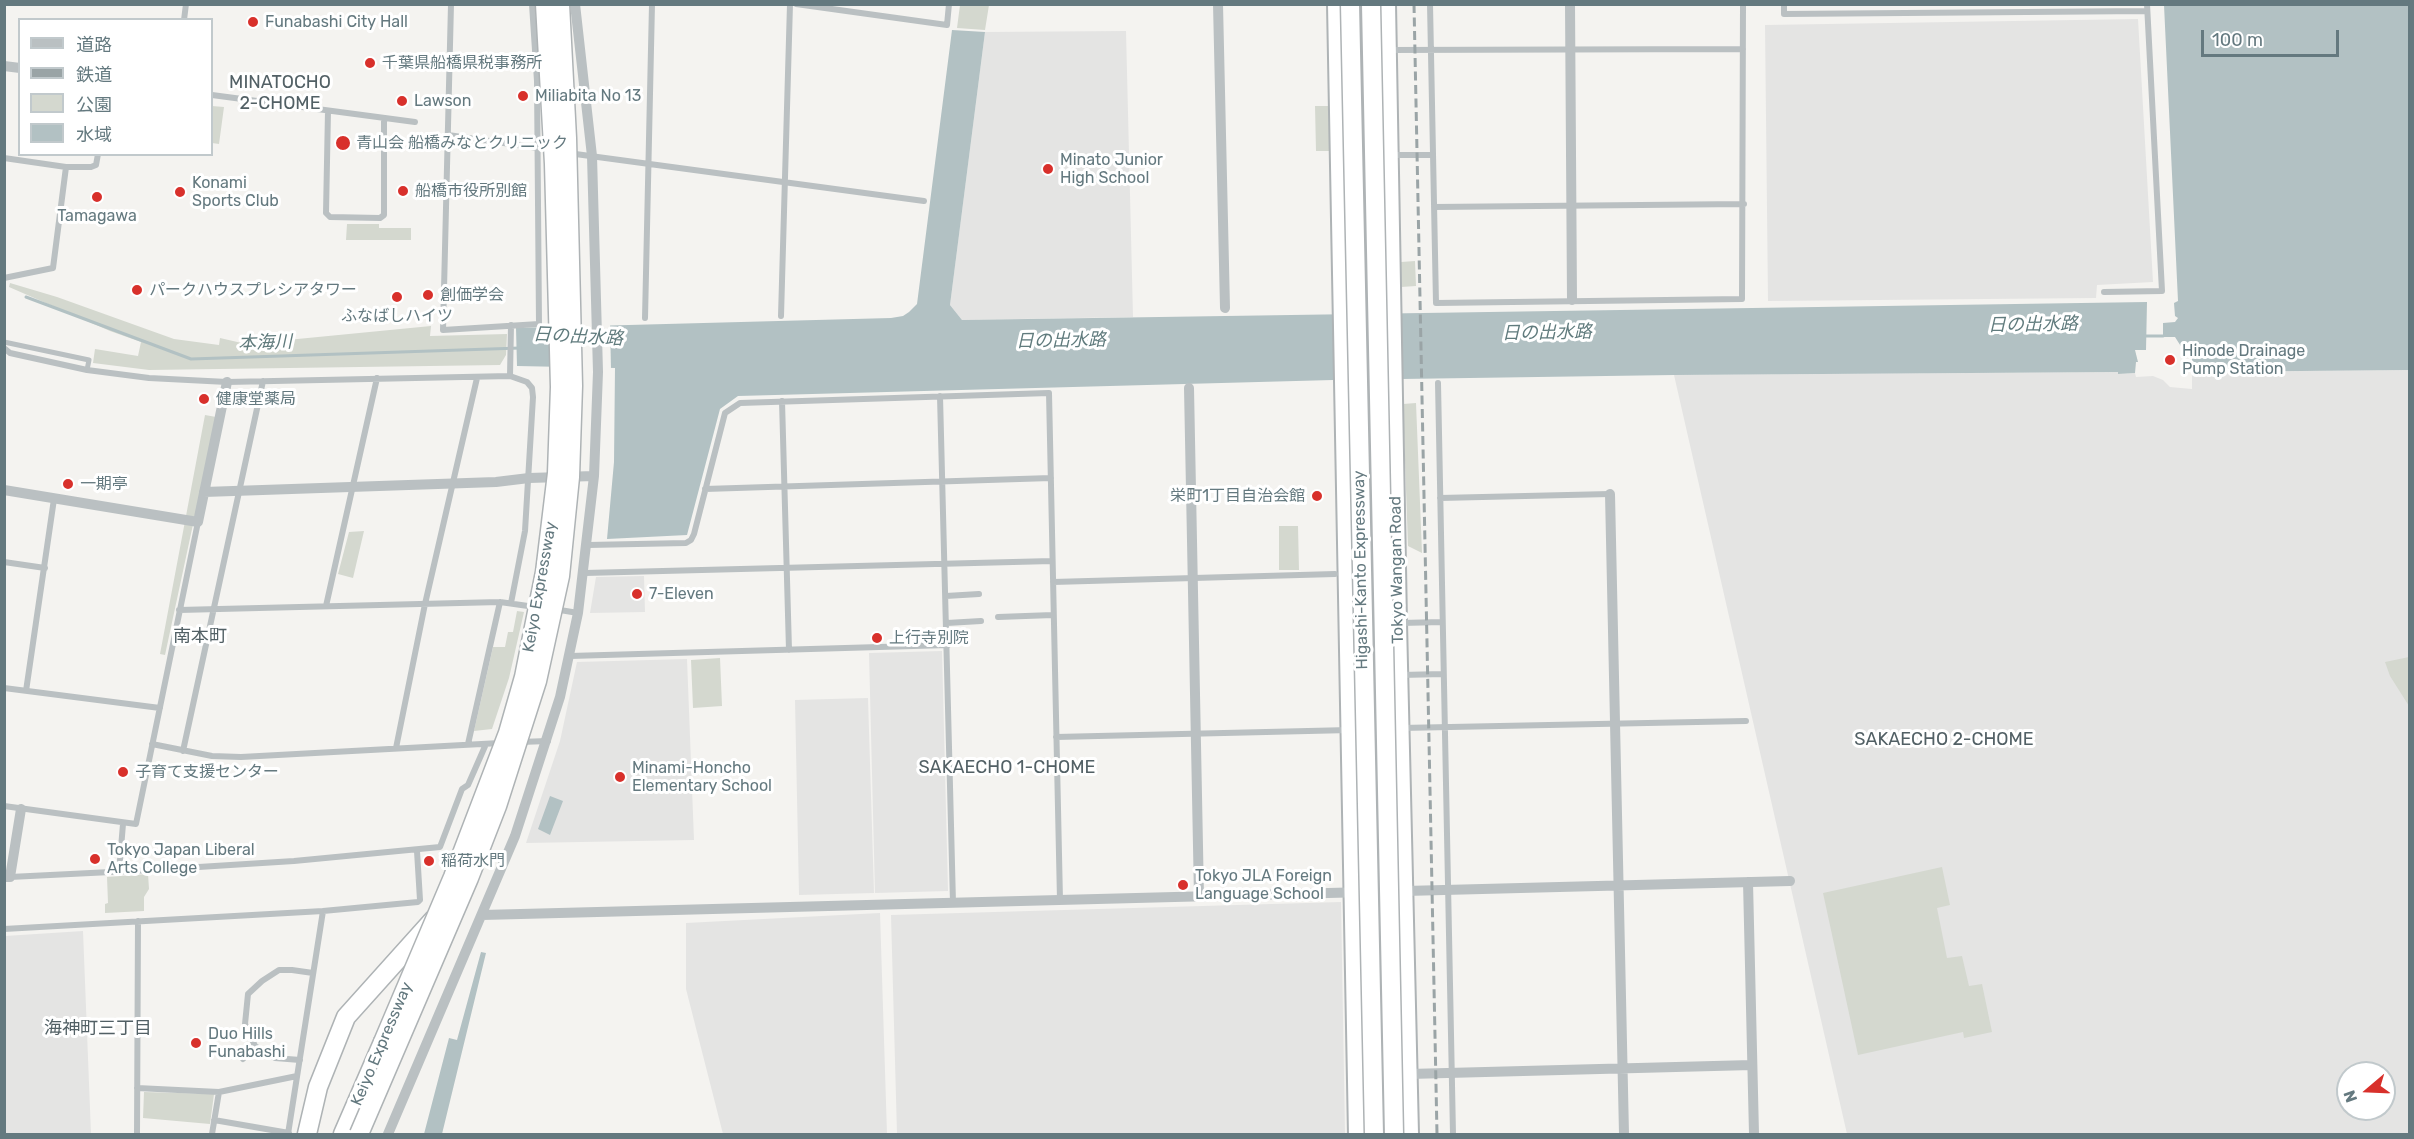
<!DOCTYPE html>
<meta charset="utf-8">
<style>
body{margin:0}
#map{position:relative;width:2414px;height:1139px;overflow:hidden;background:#f4f3f0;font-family:Rubik,"Noto Sans JP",sans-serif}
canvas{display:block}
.frame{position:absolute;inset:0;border:6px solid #64797f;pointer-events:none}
.legend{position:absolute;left:18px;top:18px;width:195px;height:138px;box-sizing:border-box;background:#fff;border:2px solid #c1c9cc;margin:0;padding:8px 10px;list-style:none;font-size:18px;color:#64797f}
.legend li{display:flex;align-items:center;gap:12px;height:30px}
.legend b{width:30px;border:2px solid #c1c9cc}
.north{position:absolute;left:2336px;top:1061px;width:60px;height:60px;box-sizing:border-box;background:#fff;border:2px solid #c1c9cc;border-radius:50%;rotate:251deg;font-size:16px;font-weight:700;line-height:24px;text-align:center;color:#64797f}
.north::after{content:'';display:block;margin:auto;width:21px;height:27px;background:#d8302b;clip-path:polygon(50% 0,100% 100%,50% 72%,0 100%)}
.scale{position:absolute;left:2201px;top:30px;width:138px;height:27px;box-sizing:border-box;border:3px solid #64797f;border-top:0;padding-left:8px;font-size:18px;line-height:21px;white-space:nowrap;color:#64797f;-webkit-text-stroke:4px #fff;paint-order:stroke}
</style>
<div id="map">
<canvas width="2414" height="1139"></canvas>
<div class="frame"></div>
<ul class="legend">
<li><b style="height:8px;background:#bac0c2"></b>道路</li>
<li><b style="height:8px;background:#9aa4a6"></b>鉄道</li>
<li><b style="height:16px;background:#d4d8cf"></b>公園</li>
<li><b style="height:16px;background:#b2c1c3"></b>水域</li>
</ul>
<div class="north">N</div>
<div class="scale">100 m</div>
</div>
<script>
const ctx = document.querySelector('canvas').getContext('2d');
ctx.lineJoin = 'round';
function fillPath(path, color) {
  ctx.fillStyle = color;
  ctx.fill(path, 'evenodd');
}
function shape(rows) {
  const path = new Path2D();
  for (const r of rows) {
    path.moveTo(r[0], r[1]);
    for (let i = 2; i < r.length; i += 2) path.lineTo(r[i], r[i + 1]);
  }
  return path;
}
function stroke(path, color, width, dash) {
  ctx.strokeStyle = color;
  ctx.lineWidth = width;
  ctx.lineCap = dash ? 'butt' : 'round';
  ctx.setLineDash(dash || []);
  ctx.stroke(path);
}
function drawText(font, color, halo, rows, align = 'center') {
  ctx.font = font + ' Rubik,"Noto Sans JP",sans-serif';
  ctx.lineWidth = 6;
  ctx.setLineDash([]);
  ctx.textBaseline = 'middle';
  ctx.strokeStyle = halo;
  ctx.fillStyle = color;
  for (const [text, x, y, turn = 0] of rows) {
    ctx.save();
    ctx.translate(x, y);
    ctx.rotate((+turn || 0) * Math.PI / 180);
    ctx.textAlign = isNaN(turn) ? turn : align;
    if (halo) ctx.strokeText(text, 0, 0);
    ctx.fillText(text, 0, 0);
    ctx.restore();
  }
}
fillPath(shape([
 [2138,19,2153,282,2097,285,2096,298,1768,301,1765,25],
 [1126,31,1133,317,962,320,950,305,985,32],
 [2409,370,2409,1134,1847,1134,1674,375,2118,372,2119,374,2135,373,2136,377,2153,376,2163,380,2170,387,2192,389,2192,372],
 [2348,1073,2384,1073,2384,1109,2348,1109],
 [644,576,645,612,590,613,596,577],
 [942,651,948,891,875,893,869,653],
 [687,659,694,840,526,843,560,741,577,662],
 [868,698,874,893,799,895,795,700],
 [1341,902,1345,1134,897,1134,891,915],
 [880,913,887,1134,723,1134,686,989,686,923],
 [83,931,91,1134,5,1134,5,936]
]), '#e4e4e3');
fillPath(shape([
 [960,5,989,5,985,30,957,28],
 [212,106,224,107,219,144,212,143],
 [1315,106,1329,106,1329,151,1316,151],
 [347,224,379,224,379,228,411,228,411,240,346,240],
 [1415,261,1416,286,1401,287,1401,262],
 [10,283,57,297,174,339,219,345,220,338,246,344,431,326,430,336,507,334,506,355,500,365,149,370,93,363,95,349,138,356,141,342,110,331,9,287],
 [1416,403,1422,553,1408,546,1403,404],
 [205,415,216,417,165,655,160,654],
 [1279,526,1298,526,1299,570,1279,570],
 [364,531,353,578,338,574,349,532],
 [517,611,524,612,509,678,492,729,474,731,493,647,505,647,508,632,513,632],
 [2409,657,2410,657,2409,706,2390,676,2385,662],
 [720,658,722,706,693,708,691,660],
 [1942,867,1950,905,1937,908,1947,958,1962,956,1969,986,1982,984,1992,1032,1964,1038,1963,1032,1858,1055,1823,893],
 [148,874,149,889,144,897,144,911,105,913,105,904,108,903,107,877],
 [144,1092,214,1094,210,1124,143,1118]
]), '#d4d8cf');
fillPath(shape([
 [2164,5,2409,5,2409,370,2192,372,2192,349,2182,348,2175,337,2163,337,2163,323,2175,322,2178,318,2175,316,2174,303,2178,301],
 [952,30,985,32,950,305,962,320,2147,302,2146,350,2135,350,2138,362,2136,362,2135,373,2118,374,2118,372,1674,375,1333,380,738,396,720,409,687,535,607,539,614,462,615,368,517,366,516,328,891,318,903,316,909,312,917,304],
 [550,796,563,801,550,835,538,829],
 [481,952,486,953,442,1134,424,1134,449,1038,457,1040]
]), '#b2c1c3');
fillPath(shape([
 [582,323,610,323,611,370,582,370]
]), '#f4f3f0');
stroke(shape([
 [26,297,191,359,520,348],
 [2144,336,2163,336]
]), '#b2c1c3', 3);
const trunk = shape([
 [1336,4,1357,1134],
 [1387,4,1398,623,1410,1134],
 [1362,889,1370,886,1378,874,1377,830,1395,812]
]);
const motorway = shape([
 [307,1134,318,1087,346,1017,434,919],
 [343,1134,383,1042]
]);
stroke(trunk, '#aeb3b5', 20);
stroke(motorway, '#aeb3b5', 21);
stroke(shape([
 [4,342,89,360,87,370]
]), '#bac0c2', 5);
stroke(shape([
 [451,4,443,330,539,324,537,81,532,4],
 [796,4,947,25,949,4],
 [1430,4,1436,303,1742,299,1743,4],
 [1784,4,1784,14,2147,11],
 [184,20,186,4],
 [1389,50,1743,49],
 [212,95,415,122],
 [328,111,326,213,330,217,380,218,384,215,384,118],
 [448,135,552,150],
 [568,153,924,201],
 [1391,155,1433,155],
 [4,158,66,167,91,167,96,165,98,154],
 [1434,207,1744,204],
 [4,278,53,268,66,167],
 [2104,292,2162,291,2147,4],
 [781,316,790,4],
 [645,318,652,4],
 [4,348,10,353,87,370,149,378,227,382,510,376,527,382,532,388,533,397,525,531,511,603],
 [510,376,511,325],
 [1438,383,1453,1134],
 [940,396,953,903],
 [782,401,789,650],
 [705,489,1051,478],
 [1440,498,1610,494],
 [588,545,686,543,691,540,694,534,725,413,740,403,1049,393,1060,900],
 [4,562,45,568],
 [585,573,1052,561],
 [1053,582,1335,574],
 [946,596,979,594],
 [326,606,377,378],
 [554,609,578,613],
 [179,610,500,602,535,607],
 [998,617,1053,615],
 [947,623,981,621],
 [1401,623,1442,622],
 [570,656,948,645],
 [1401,675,1443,674],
 [4,688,160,708],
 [26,691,54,499],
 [1401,728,1746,721],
 [1056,737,1350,730],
 [520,742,548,741],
 [152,744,212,756,241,757,500,743],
 [468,744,500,602],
 [396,748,425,604,477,378],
 [183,751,263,381],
 [4,806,136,824,198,522],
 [119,872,123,824],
 [10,877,151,870,294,861,440,847,462,789,468,785,486,744],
 [4,929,323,911,418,902,420,900,417,851],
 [243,1059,255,1046],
 [300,1060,275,1058,255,1046,245,1024,248,994,262,981,279,970,292,970,313,973],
 [137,1088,219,1092,297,1076],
 [214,1120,289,1133],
 [137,1134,138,921],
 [212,1134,219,1092],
 [288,1134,323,911]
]), '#bac0c2', 6);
stroke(shape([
 [1218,4,1225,308],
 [1570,4,1572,300],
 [4,66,20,68],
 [1189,388,1199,897],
 [4,490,198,522,227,382],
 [204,492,496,482,529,478,594,476],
 [1610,494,1624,1134],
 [4,877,10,877,21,809],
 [1748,882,1754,1134],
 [482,915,1790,881],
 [1409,1074,1752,1065],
 [388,1134,515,836,560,697,578,613,594,476,598,372,592,156,575,4]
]), '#bac0c2', 10);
stroke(trunk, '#fff', 16);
stroke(motorway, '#fff', 18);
stroke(shape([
 [1414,4,1437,1134]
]), '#9aa4a6', 3, [9, 4.5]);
const motorwayBridge = shape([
 [1350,4,1374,1134],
 [1371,4,1394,1134],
 [383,1042,453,877,508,733,524,677,545,572,557,473,560,387,554,164,545,4],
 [359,1134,469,878,497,806,537,681,560,576,570,477,573,386,567,138,560,4]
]);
stroke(motorwayBridge, '#aeb3b5', 21, []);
stroke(motorwayBridge, '#fff', 18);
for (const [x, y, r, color] of [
 [253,22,6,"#d8302b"],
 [370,63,6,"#d8302b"],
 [523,96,6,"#d8302b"],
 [402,101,6,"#d8302b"],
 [343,143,8,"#d8302b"],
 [1048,169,6,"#d8302b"],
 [403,191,6,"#d8302b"],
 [180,192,6,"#d8302b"],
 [97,197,6,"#d8302b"],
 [137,290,6,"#d8302b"],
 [428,295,6,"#d8302b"],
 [397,297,6,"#d8302b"],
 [2170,360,6,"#d8302b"],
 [204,399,6,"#d8302b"],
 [68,484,6,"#d8302b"],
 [1317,496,6,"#d8302b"],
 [637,594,6,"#d8302b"],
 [877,638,6,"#d8302b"],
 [123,772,6,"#d8302b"],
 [620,777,6,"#d8302b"],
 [95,859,6,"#d8302b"],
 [429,861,6,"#d8302b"],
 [1183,885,6,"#d8302b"],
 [196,1043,6,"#d8302b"]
]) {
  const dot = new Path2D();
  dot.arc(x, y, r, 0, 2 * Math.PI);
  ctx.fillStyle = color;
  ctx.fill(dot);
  stroke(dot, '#fff', 2);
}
drawText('16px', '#64797f', '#fff', [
 ["Funabashi City Hall",265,22],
 ["千葉県船橋県税事務所",382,63],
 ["Miliabita No 13",535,96],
 ["Lawson",414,101],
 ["青山会 船橋みなとクリニック",356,143],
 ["Minato Junior",1060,160],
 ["High School",1060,178],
 ["Konami",192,183],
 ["Sports Club",192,201],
 ["船橋市役所別館",415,191],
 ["Tamagawa",97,216,"center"],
 ["パークハウスプレシアタワー",149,290],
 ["創価学会",440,295],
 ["ふなばしハイツ",397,316,"center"],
 ["Hinode Drainage",2182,351],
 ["Pump Station",2182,369],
 ["健康堂薬局",216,399],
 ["一期亭",80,484],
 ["栄町1丁目自治会館",1305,496,"right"],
 ["7-Eleven",649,594],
 ["上行寺別院",889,638],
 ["Minami-Honcho",632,768],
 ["Elementary School",632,786],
 ["子育て支援センター",135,772],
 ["Tokyo Japan Liberal",107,850],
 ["Arts College",107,868],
 ["稲荷水門",441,861],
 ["Tokyo JLA Foreign",1195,876],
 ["Language School",1195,894],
 ["Duo Hills",208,1034],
 ["Funabashi",208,1052]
], 'left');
drawText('16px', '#64797f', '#fff', [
 ["Higashi-Kanto Expressway",1361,570,-91],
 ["Tokyo Wangan Road",1397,570,-91],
 ["Keiyo Expressway",540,587,-80],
 ["Keiyo Expressway",382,1044,-67]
]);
drawText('18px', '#526065', '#fff', [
 ["MINATOCHO",280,83],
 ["2-CHOME",280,104],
 ["南本町",200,637],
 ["SAKAECHO 2-CHOME",1944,740],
 ["SAKAECHO 1-CHOME",1007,768],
 ["海神町三丁目",98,1029]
]);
drawText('italic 18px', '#607b7d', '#fff', [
 ["日の出水路",2033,325,-1],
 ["日の出水路",1547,333,-1],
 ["日の出水路",578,337,3],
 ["日の出水路",1061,341,-1],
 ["本海川",265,343,-2]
]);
</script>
